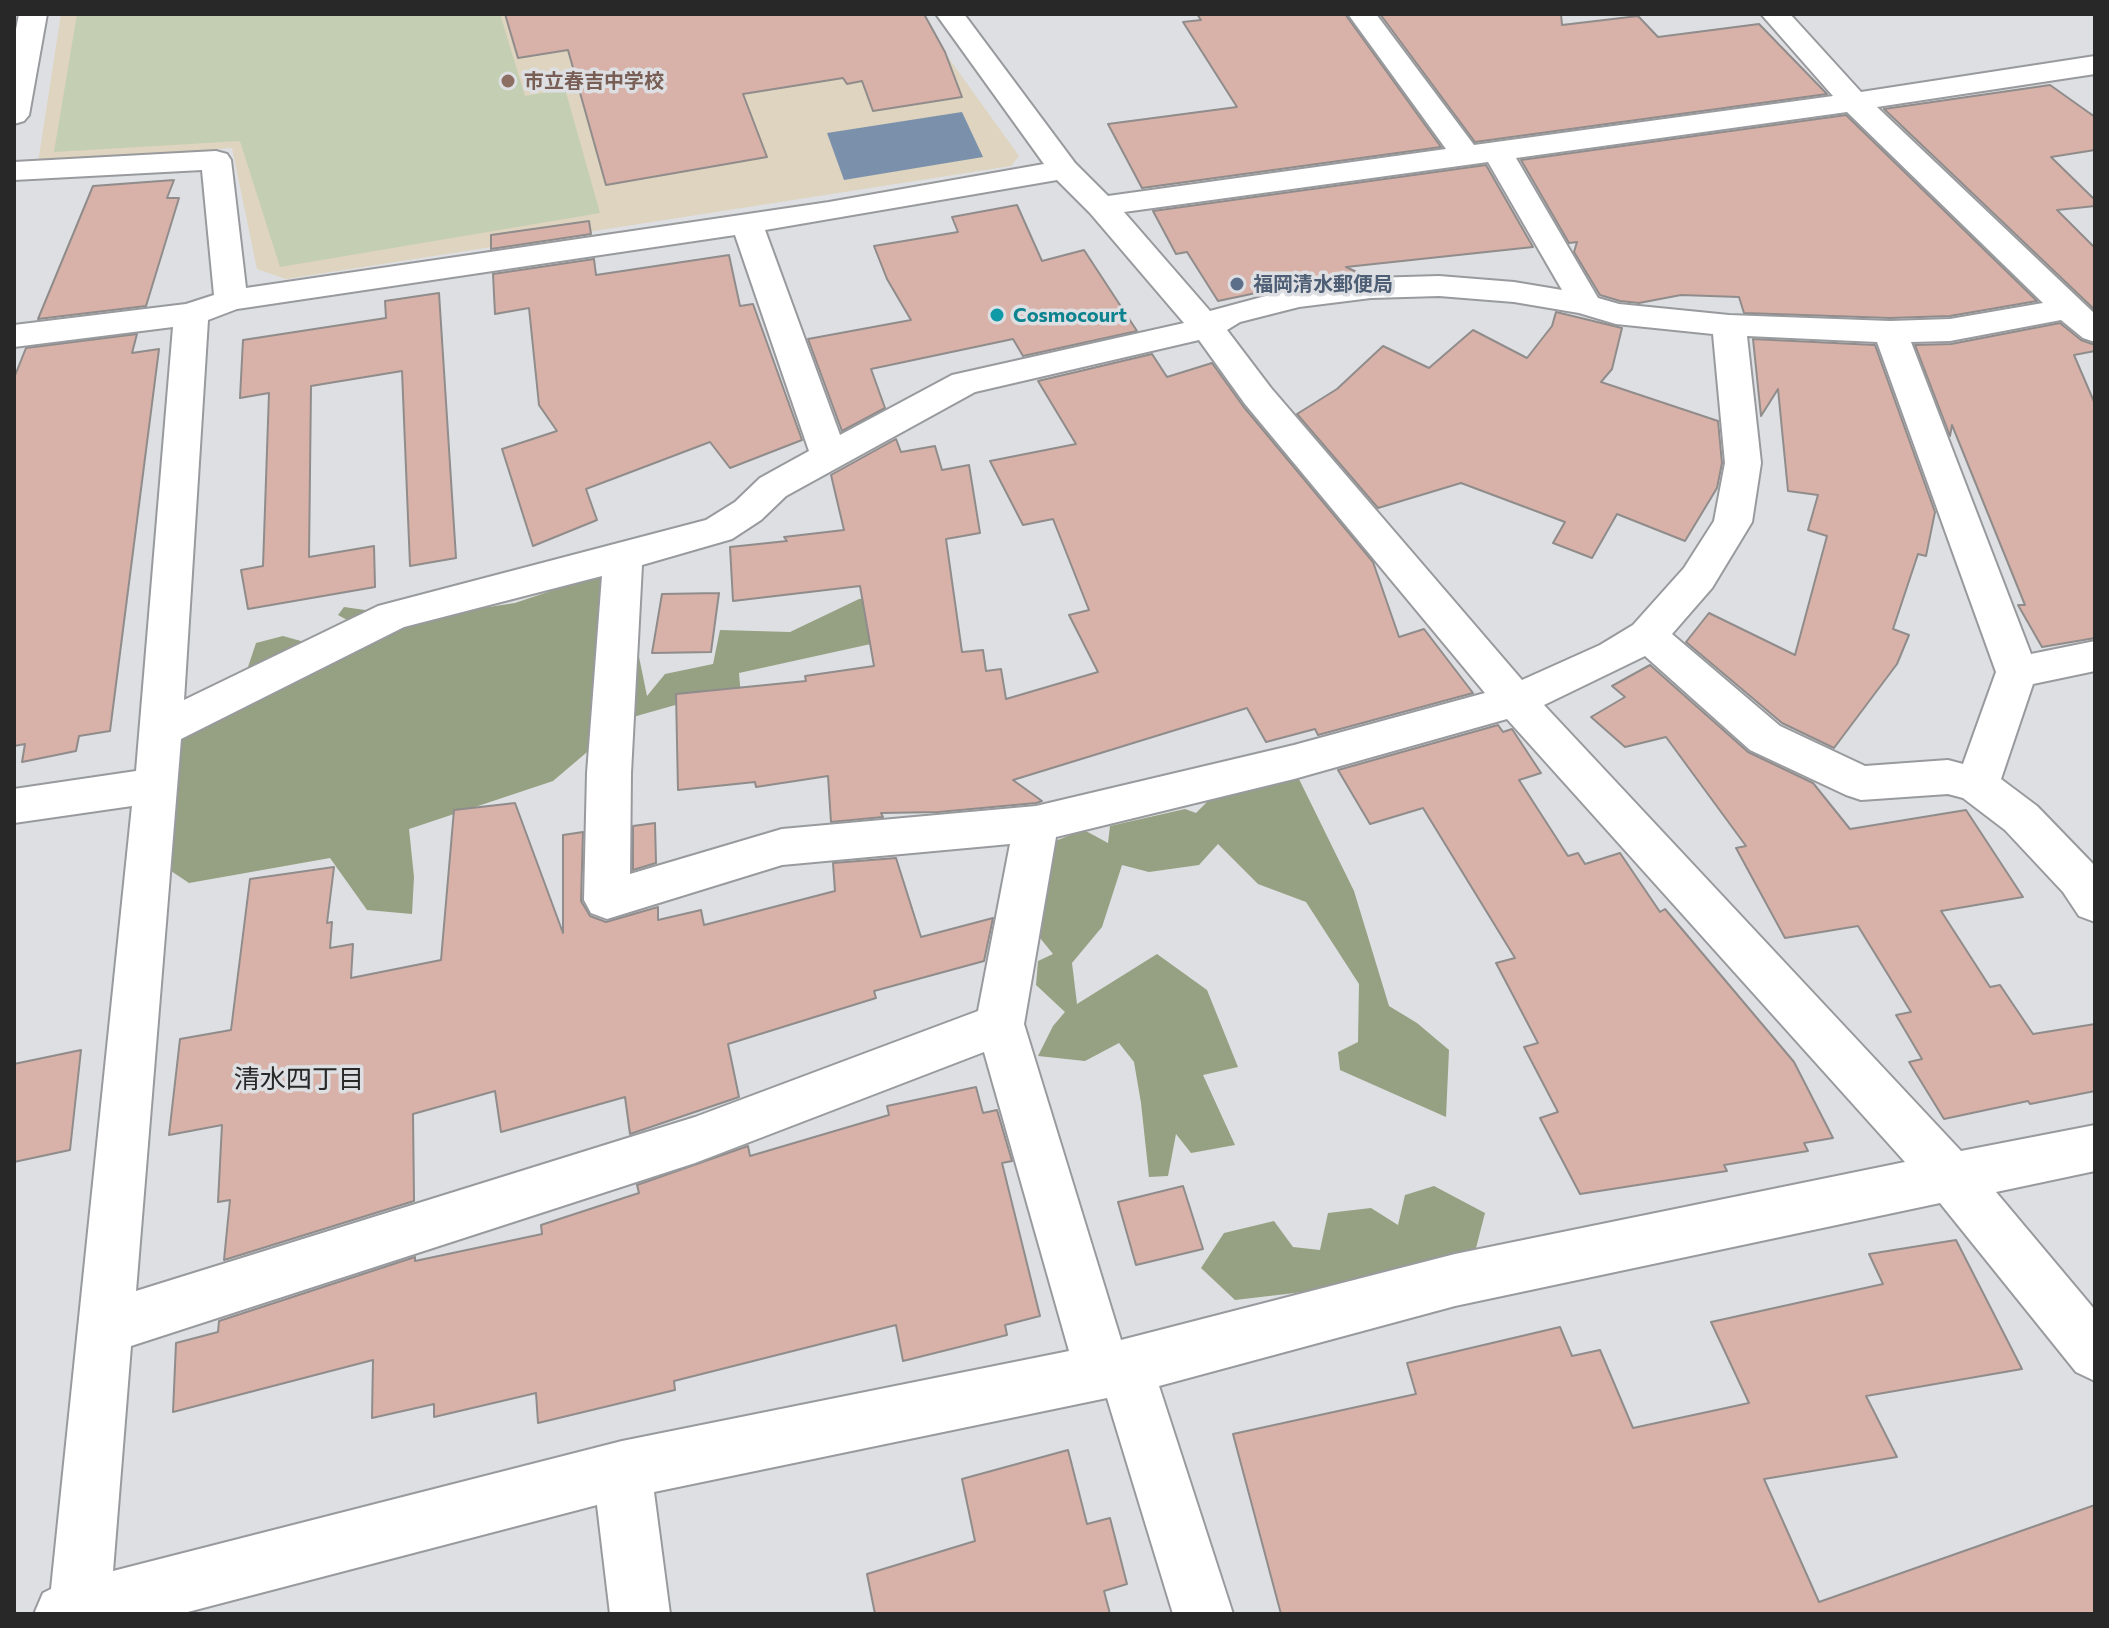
<!DOCTYPE html>
<meta charset="utf-8">
<style>
body{margin:0}
#map{position:relative;width:2109px;height:1628px;overflow:hidden;background:#dddfe2;font-family:Commissioner,sans-serif}
canvas{display:block}
.frame{position:absolute;inset:0;border:16px solid #282829;pointer-events:none}
</style>
<div id="map">
<canvas width="2109" height="1628"></canvas>
<div class="frame"></div>
</div>
<script>
const ctx = document.querySelector('canvas').getContext('2d');
ctx.lineJoin = 'round';
function fillPath(path, color) {
  ctx.fillStyle = color;
  ctx.fill(path, 'evenodd');
}
function shape(rows) {
  const path = new Path2D();
  for (const r of rows) {
    path.moveTo(r[0], r[1]);
    for (let i = 2; i < r.length; i += 2) path.lineTo(r[i], r[i + 1]);
  }
  return path;
}
function stroke(path, color, width, dash) {
  ctx.strokeStyle = color;
  ctx.lineWidth = width;
  ctx.lineCap = dash ? 'butt' : 'round';
  ctx.setLineDash(dash || []);
  ctx.stroke(path);
}
function drawText(font, color, halo, rows, align = 'center') {
  ctx.font = font + ' Commissioner,"Noto Sans JP",sans-serif';
  ctx.lineWidth = 7;
  ctx.setLineDash([]);
  ctx.textBaseline = 'middle';
  ctx.strokeStyle = halo;
  ctx.fillStyle = color;
  for (const [text, x, y, turn = 0] of rows) {
    ctx.save();
    ctx.translate(x, y);
    ctx.rotate((+turn || 0) * Math.PI / 180);
    ctx.textAlign = isNaN(turn) ? turn : align;
    if (halo) ctx.strokeText(text, 0, 0);
    ctx.fillText(text, 0, 0);
    ctx.restore();
  }
}
fillPath(shape([
 [61,14,917,14,1019,156,1011,166,286,279,257,269,232,148,38,163]
]), '#ded4bf');
fillPath(shape([
 [77,14,500,14,525,96,565,89,600,213,280,267,240,141,54,152]
]), '#c4ceb2');
fillPath(shape([
 [622,567,640,614,638,652,647,696,665,674,713,664,720,630,790,632,859,599,952,588,957,625,739,673,742,708,707,696,626,719,553,781,409,829,414,877,412,914,367,910,330,858,189,883,162,865,166,753,246,673,256,643,283,636,308,643,356,625,338,615,344,607,372,611,456,612,515,603],
 [1297,775,1354,891,1389,1006,1417,1023,1449,1050,1446,1117,1340,1070,1338,1052,1358,1042,1359,984,1306,902,1258,884,1218,844,1199,865,1149,872,1122,865,1102,927,1072,963,1077,1004,1157,954,1207,990,1238,1067,1203,1075,1235,1145,1191,1153,1176,1134,1168,1176,1149,1177,1141,1103,1134,1062,1119,1043,1085,1061,1038,1056,1053,1026,1065,1012,1036,985,1038,961,1053,954,1023,917,1042,846,1084,830,1108,843,1110,826,1185,809,1196,813,1231,778],
 [1434,1186,1485,1213,1476,1248,1455,1280,1346,1287,1235,1300,1201,1268,1224,1233,1274,1221,1293,1247,1320,1250,1328,1213,1371,1208,1398,1225,1405,1195]
]), '#95a182');
fillPath(shape([
 [962,112,983,157,844,180,827,133]
]), '#7b91ab');
const building = shape([
 [505,14,924,14,945,52,962,97,873,111,862,81,847,84,843,78,743,94,767,157,606,185,568,50,518,58,505,14],
 [1197,14,1345,14,1441,147,1142,188,1108,124,1237,107,1183,22,1201,20,1197,14],
 [1380,14,1561,14,1562,25,1638,16,1658,37,1759,24,1827,94,1475,142,1380,14],
 [2050,85,2095,117,2095,150,2051,157,2095,200,2095,206,2057,210,2095,248,2095,310,1884,109,2050,85],
 [1846,115,2037,301,1950,316,1890,318,1744,313,1739,297,1681,295,1639,303,1620,301,1600,295,1574,252,1577,242,1569,243,1521,160,1846,115],
 [1486,165,1533,247,1346,267,1365,276,1299,284,1218,301,1187,252,1176,254,1153,211,1486,165],
 [174,180,167,198,179,198,146,306,38,319,93,186,174,180],
 [1017,205,1042,261,1084,250,1137,331,1023,356,1013,339,871,369,885,408,842,431,808,339,911,320,887,279,874,246,958,232,952,217,1017,205],
 [589,221,591,234,491,249,491,235,589,221],
 [729,255,740,306,753,304,802,440,730,468,710,442,586,489,597,520,533,546,502,449,557,431,539,405,529,308,495,314,493,274,594,259,596,275,729,255],
 [439,293,456,558,410,566,402,371,311,386,309,557,374,546,375,587,248,609,241,570,263,566,269,393,240,398,243,340,386,318,385,301,439,293],
 [1556,312,1622,328,1612,369,1601,382,1718,421,1722,463,1717,488,1685,541,1617,514,1592,558,1553,543,1565,522,1461,483,1378,508,1297,414,1337,389,1383,346,1429,368,1473,330,1527,358,1552,326,1556,312],
 [2060,323,2081,340,2095,345,2095,351,2074,355,2095,404,2095,638,2042,647,2018,605,2025,605,1952,425,1950,436,1915,345,1951,344,2060,323],
 [137,334,132,353,159,349,110,731,79,736,76,751,22,762,25,744,14,746,14,378,26,348,137,334],
 [1753,339,1875,345,1935,512,1926,556,1918,554,1893,629,1909,635,1897,664,1834,748,1782,723,1686,642,1709,613,1795,655,1827,536,1808,530,1818,495,1788,491,1778,389,1761,416,1753,339],
 [1152,354,1167,377,1212,363,1243,406,1373,562,1399,637,1424,629,1473,693,1318,735,1315,729,1266,742,1247,708,1013,780,1042,801,1036,803,939,812,881,813,883,817,831,822,828,776,756,787,755,782,678,790,676,694,806,681,805,676,874,666,860,586,733,601,730,547,787,541,784,537,844,530,831,475,896,439,901,452,935,446,942,470,969,465,980,533,946,539,962,652,983,650,986,671,1001,669,1006,699,1098,672,1069,615,1089,610,1053,519,1023,525,990,461,1076,444,1038,381,1152,354],
 [719,593,711,652,652,653,662,594,719,593],
 [1650,665,1748,752,1813,783,1850,829,1966,810,2023,897,1941,911,1990,987,2000,985,2033,1034,2095,1024,2095,1091,2030,1104,2028,1101,1944,1119,1909,1062,1922,1059,1896,1015,1911,1012,1858,926,1785,938,1736,848,1746,846,1666,737,1625,747,1591,717,1625,697,1612,686,1650,665],
 [1498,725,1503,732,1512,729,1541,773,1519,780,1568,856,1578,853,1585,864,1620,853,1660,912,1665,909,1794,1062,1833,1138,1804,1143,1808,1151,1724,1165,1727,1171,1580,1194,1540,1118,1558,1112,1524,1047,1538,1043,1496,963,1515,958,1423,808,1370,824,1338,770,1498,725],
 [515,803,563,933,563,835,583,832,581,901,590,916,606,922,658,907,658,920,701,910,704,925,835,891,833,863,896,858,921,937,993,918,984,961,874,991,876,998,728,1044,739,1097,630,1134,625,1097,501,1132,495,1091,413,1114,414,1201,224,1260,230,1200,218,1202,222,1125,169,1135,180,1039,231,1030,250,879,334,867,327,923,332,922,330,948,353,944,351,978,441,960,454,810,515,803],
 [655,823,656,863,633,870,633,826,655,823],
 [81,1050,70,1150,14,1162,14,1064,81,1050],
 [976,1087,983,1113,997,1110,1012,1161,1002,1163,1040,1316,1005,1325,1007,1335,903,1361,896,1325,674,1381,675,1390,538,1423,536,1393,434,1417,434,1404,372,1418,373,1360,173,1412,176,1343,218,1332,219,1321,415,1257,415,1261,542,1234,541,1225,639,1193,637,1185,748,1146,750,1156,889,1115,887,1106,976,1087],
 [1183,1186,1203,1249,1136,1265,1118,1202,1183,1186],
 [1956,1240,2022,1369,1866,1396,1897,1457,1764,1479,1819,1602,2095,1505,2095,1614,1281,1614,1233,1434,1416,1394,1407,1363,1560,1327,1572,1356,1600,1350,1633,1428,1749,1403,1711,1322,1883,1284,1869,1254,1956,1240],
 [1068,1450,1087,1524,1110,1518,1127,1584,1104,1591,1110,1614,875,1614,867,1574,975,1541,962,1479,1068,1450]
]);
fillPath(building, '#d8b2a9');
stroke(building, '#908c8b', 2);
const minor = shape([
 [19,14,47,14,29,115,24,121,14,124,14,40,19,14],
 [936,14,964,14,1075,163,1108,196,1446,149,1348,14,1376,14,1474,145,1833,96,1761,14,1790,14,1861,92,2095,56,2095,74,1877,107,2095,314,2095,342,2083,338,2061,320,1950,341,1911,342,2031,654,2095,641,2095,671,2033,684,2001,779,2037,806,2095,866,2095,922,2079,916,2063,892,2005,830,1963,798,1948,794,1861,800,1846,795,1750,750,1645,656,1544,705,1961,1151,2095,1125,2095,1171,1996,1192,2095,1310,2095,1381,2076,1372,1940,1203,1455,1306,1159,1386,1233,1614,1173,1614,1107,1398,654,1492,670,1614,610,1614,597,1505,180,1614,34,1614,43,1593,51,1589,132,806,14,823,14,789,136,771,173,327,14,347,14,325,186,304,214,295,202,170,14,180,14,162,216,151,227,154,231,160,246,288,829,202,1044,164,936,14],
 [1847,112,2043,303,1950,319,1890,321,1729,315,1619,304,1598,298,1516,158,1847,112],
 [1488,162,1562,290,1514,282,1439,276,1371,278,1299,287,1210,311,1124,212,1488,162],
 [1057,180,1090,213,1184,323,952,375,840,435,765,230,1057,180],
 [735,235,809,451,760,478,735,502,706,520,378,606,184,700,208,320,237,309,735,235],
 [1439,296,1514,302,1579,313,1616,324,1713,334,1725,463,1714,521,1684,568,1633,625,1600,645,1522,680,1271,388,1227,330,1240,322,1299,307,1371,298,1439,296],
 [1747,336,1877,342,1996,672,1963,764,1948,760,1865,766,1780,726,1672,634,1712,588,1752,522,1761,463,1747,336],
 [1199,340,1245,404,1485,693,1294,745,1036,806,782,829,630,874,631,773,642,565,732,539,761,520,786,496,975,392,1199,340],
 [602,576,587,773,584,900,591,913,607,919,782,865,1010,844,978,1011,695,1117,136,1291,181,739,404,627,602,576],
 [1507,719,1905,1162,1455,1254,1121,1340,1024,1024,1056,837,1294,779,1507,719],
 [984,1052,1069,1351,622,1441,113,1571,131,1346,695,1163,984,1052]
]);
stroke(minor, '#989a9d', 4);
fillPath(minor, '#fff');
for (const [x, y, r, color] of [
 [508,81,8,"#8d6e63"],
 [1237,284,8,"#5c6f8a"],
 [997,315,8,"#0f9aa8"]
]) {
  const dot = new Path2D();
  dot.arc(x, y, r, 0, 2 * Math.PI);
  ctx.fillStyle = color;
  ctx.fill(dot);
  stroke(dot, '#dddfe2', 3);
}
drawText('bold 20px', '#785e54', '#dddfe2', [
 ["市立春吉中学校",524,81]
], 'left');
drawText('bold 20px', '#4e5e75', '#dddfe2', [
 ["福岡清水郵便局",1253,284]
], 'left');
drawText('bold 20px', '#0d838f', '#dddfe2', [
 ["Cosmocourt",1013,315]
], 'left');
drawText('26px', '#282829', '#dddfe2', [
 ["清水四丁目",299,1079]
]);
</script>
